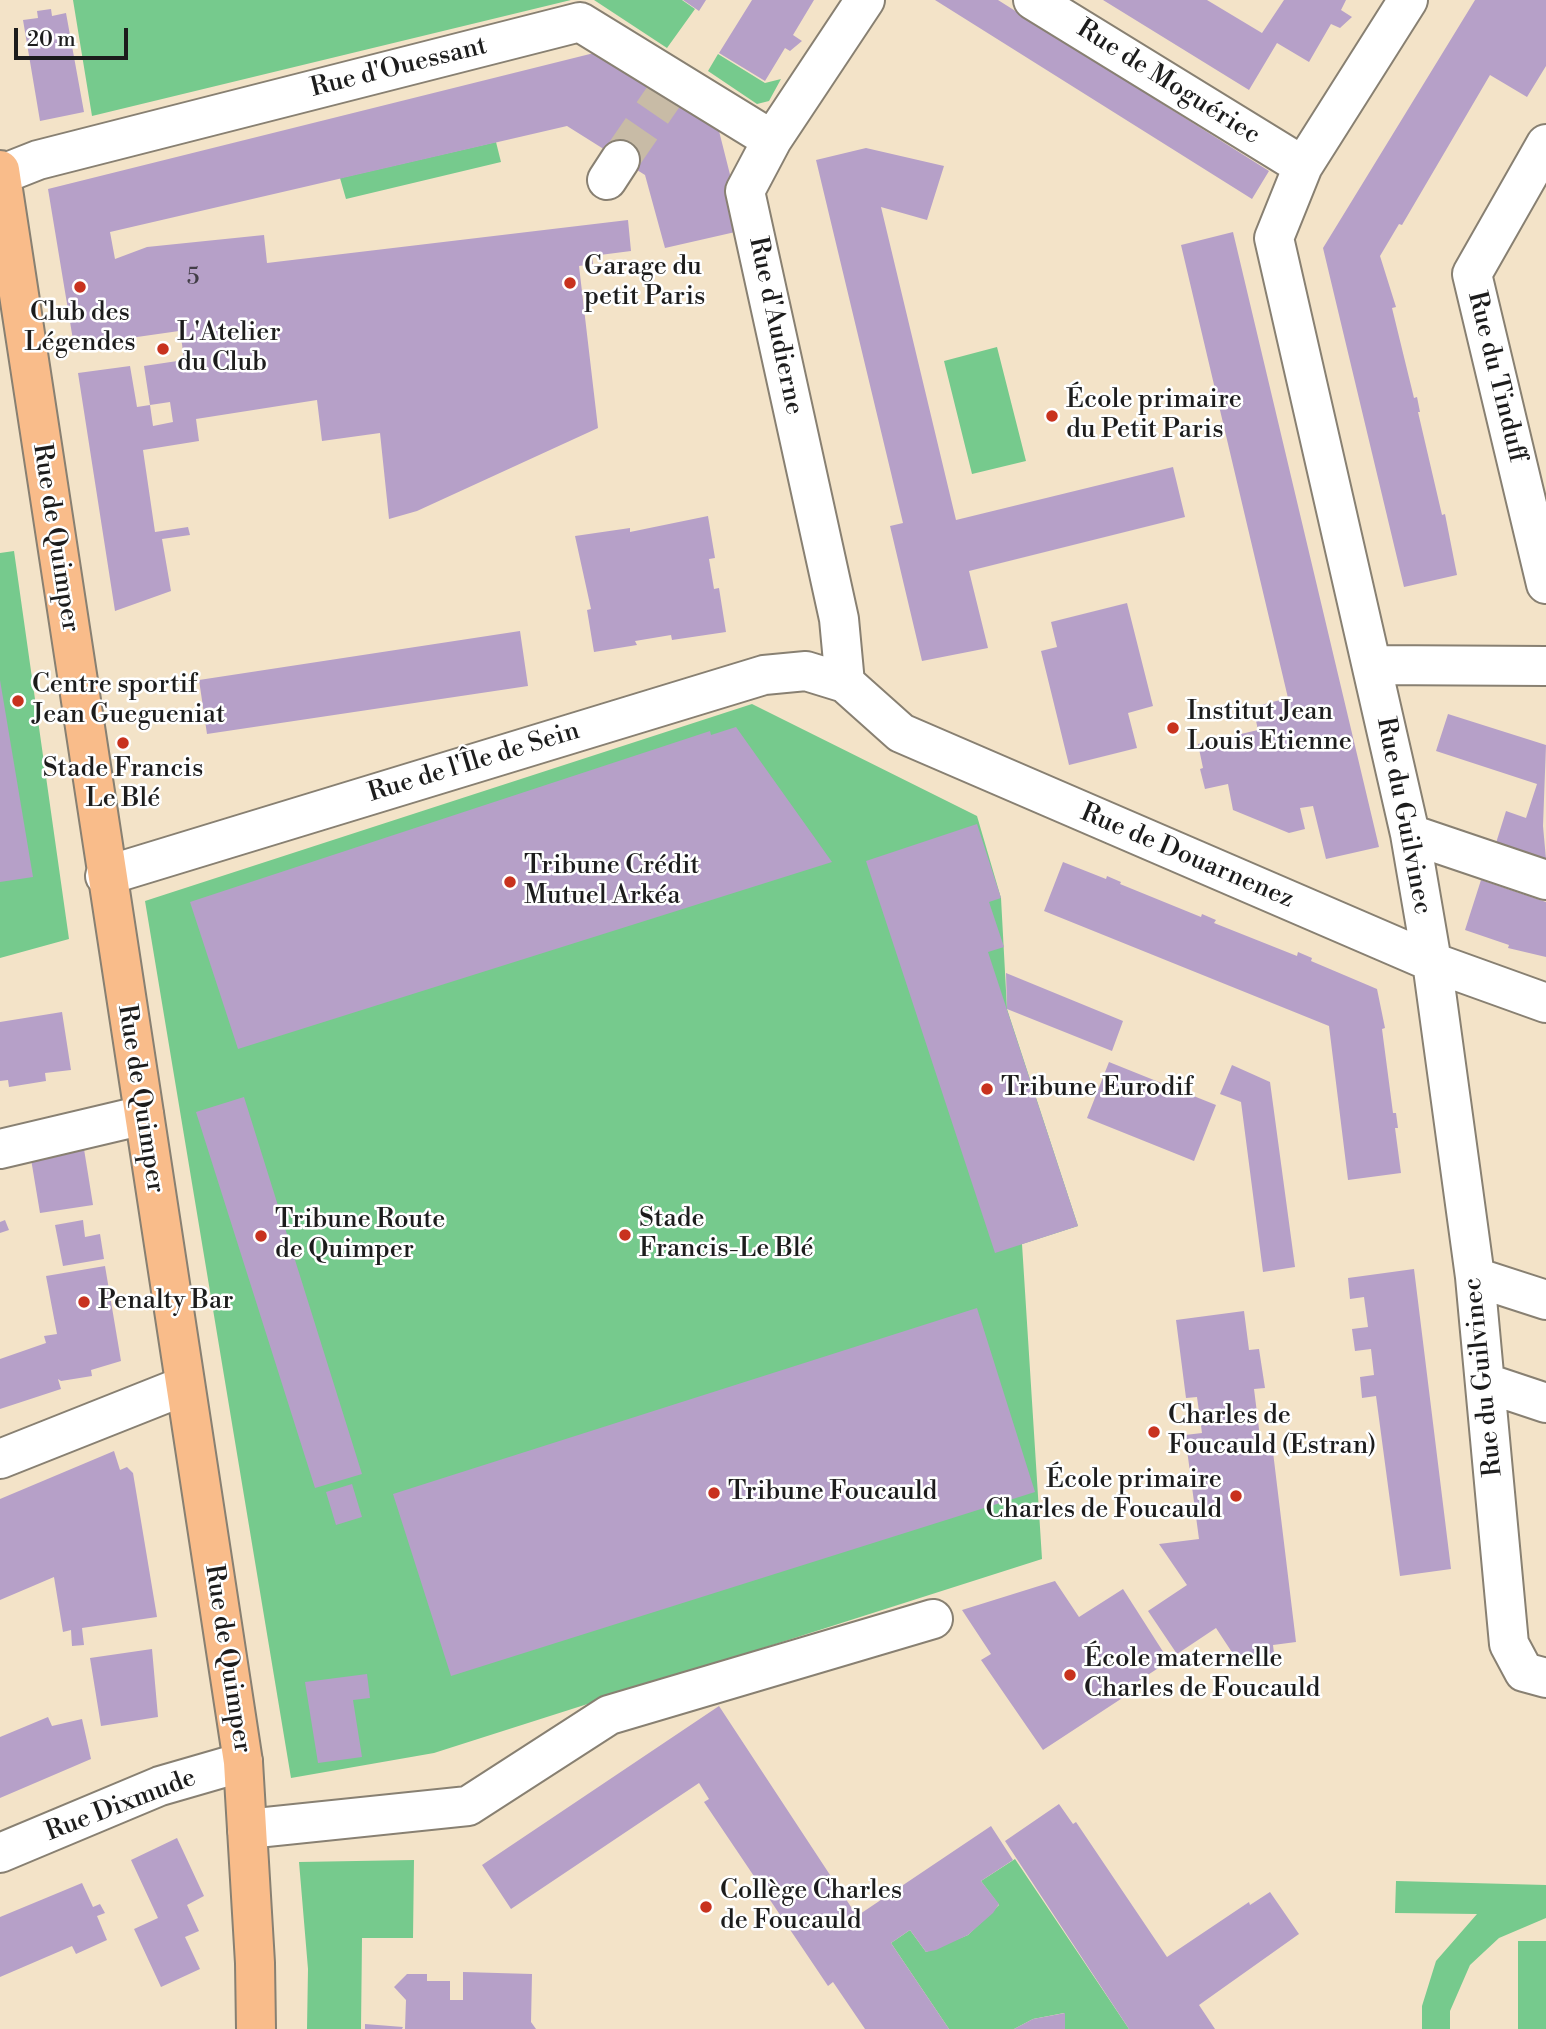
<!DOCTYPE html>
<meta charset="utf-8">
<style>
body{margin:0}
#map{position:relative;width:1546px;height:2029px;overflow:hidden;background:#f3e3c8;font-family:"Libre Bodoni",serif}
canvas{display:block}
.scale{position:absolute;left:14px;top:28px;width:114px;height:32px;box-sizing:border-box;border:4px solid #1c1c1c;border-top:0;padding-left:9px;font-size:21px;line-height:24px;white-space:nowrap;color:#1c1c1c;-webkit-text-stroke:5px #fff;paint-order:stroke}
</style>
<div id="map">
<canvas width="1546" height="2029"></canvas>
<div class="scale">20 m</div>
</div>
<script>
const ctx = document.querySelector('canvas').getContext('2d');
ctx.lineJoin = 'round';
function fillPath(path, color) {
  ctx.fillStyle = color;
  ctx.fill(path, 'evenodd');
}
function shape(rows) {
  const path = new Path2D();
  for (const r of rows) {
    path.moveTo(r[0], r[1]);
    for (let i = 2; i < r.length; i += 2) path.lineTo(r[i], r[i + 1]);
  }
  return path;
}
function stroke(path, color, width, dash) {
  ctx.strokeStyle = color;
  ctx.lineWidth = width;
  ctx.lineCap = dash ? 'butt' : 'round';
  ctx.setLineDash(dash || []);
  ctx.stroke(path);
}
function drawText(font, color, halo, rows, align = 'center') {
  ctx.font = font + ' "Libre Bodoni",serif';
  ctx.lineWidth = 5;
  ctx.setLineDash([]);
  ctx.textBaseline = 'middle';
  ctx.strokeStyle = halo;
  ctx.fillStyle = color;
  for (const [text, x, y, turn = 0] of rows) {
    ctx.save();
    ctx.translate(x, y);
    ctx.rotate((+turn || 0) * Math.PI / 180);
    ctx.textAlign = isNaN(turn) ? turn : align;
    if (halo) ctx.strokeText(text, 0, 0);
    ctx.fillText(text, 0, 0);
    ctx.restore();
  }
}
fillPath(shape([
 [73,0,571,0,92,116],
 [594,0,682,0,695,9,667,48],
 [718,54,765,83,781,79,769,101,757,104,708,71],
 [496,142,501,162,346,199,340,178],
 [997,347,1026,461,972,474,944,361],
 [14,551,69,939,0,958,0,553],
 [752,704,977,816,1001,898,1007,1009,1078,1226,1022,1244,1042,1559,434,1753,291,1778,145,901],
 [1015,1859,1129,2029,1065,2029,1064,2013,1033,2019,1014,2029,949,2029,891,1943,910,1930,926,1952,968,1935,999,1905,981,1881],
 [414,1860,413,1938,362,1938,361,2029,307,2029,308,1969,299,1862],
 [1396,1881,1546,1885,1546,1918,1499,1938,1470,1965,1450,2011,1450,2029,1422,2029,1422,2006,1436,1961,1477,1914,1395,1913],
 [1518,1941,1546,1941,1546,2029,1518,2029]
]), '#76ca8d');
fillPath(shape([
 [683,0,706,0,699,11],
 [752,0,814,0,793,35,802,41,790,51,785,48,765,81,719,53],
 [935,0,998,0,1269,171,1252,199],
 [1103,0,1207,0,1262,33,1284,0,1346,0,1341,10,1352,17,1340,28,1331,24,1309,62,1277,43,1249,90],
 [1475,0,1546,0,1546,66,1527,97,1490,75,1402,225,1399,224,1380,256,1396,307,1392,308,1414,398,1417,397,1420,412,1418,412,1442,515,1445,514,1457,575,1404,587,1323,248],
 [51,9,52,16,66,13,84,112,40,121,23,20,38,18,37,11],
 [594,53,719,131,744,230,665,248,645,175,567,126,110,232,115,259,147,247,264,235,267,263,628,220,631,251,592,256,593,264,579,266,598,428,417,511,389,519,380,433,322,441,317,400,196,419,199,441,143,450,155,532,188,527,190,535,162,539,171,591,115,611,78,373,130,366,137,407,150,405,144,366,184,360,182,344,179,331,74,346,48,189],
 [170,402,173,422,153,426,150,405],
 [866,148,944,166,927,220,881,207,956,520,1173,467,1185,517,969,571,988,648,922,661,890,526,903,523,816,160],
 [1233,232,1379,847,1326,859,1313,806,1300,808,1305,829,1289,833,1233,810,1228,784,1205,789,1200,769,1203,768,1198,744,1258,730,1253,707,1288,698,1181,245],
 [708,516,715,558,709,559,714,589,719,588,726,632,672,640,671,635,635,641,637,645,594,652,587,610,591,609,575,536,630,528,630,532],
 [1127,603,1153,706,1128,713,1137,748,1069,765,1041,651,1057,647,1051,622],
 [520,631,528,686,207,734,199,680],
 [0,680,33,877,0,882],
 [1448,714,1546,745,1543,826,1546,859,1496,843,1506,811,1526,818,1537,784,1436,751],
 [736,727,832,862,238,1049,190,902,710,731,711,735],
 [977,824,1001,898,989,902,1004,947,988,952,1078,1226,995,1253,866,861],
 [1063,862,1106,879,1107,876,1121,882,1120,884,1201,917,1202,914,1216,920,1214,923,1297,956,1298,952,1312,958,1311,961,1377,989,1385,1028,1382,1029,1393,1113,1396,1113,1398,1128,1395,1128,1401,1173,1348,1180,1329,1026,1044,911],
 [1481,880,1546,902,1546,957,1508,948,1509,945,1465,930],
 [1006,973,1123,1021,1112,1051,1007,1009],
 [62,1012,71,1070,45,1073,46,1081,9,1087,8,1080,0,1081,0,1022],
 [1109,1062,1216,1105,1194,1161,1087,1118],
 [1232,1065,1270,1082,1295,1267,1263,1272,1241,1102,1220,1094],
 [244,1097,362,1474,315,1488,196,1112],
 [84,1149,93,1205,40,1213,31,1159],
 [5,1220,9,1230,0,1233,0,1222],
 [83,1220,85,1237,100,1234,104,1259,63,1266,55,1225],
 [105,1266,121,1361,91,1370,92,1376,61,1381,58,1379,61,1389,0,1409,0,1359,46,1343,44,1336,57,1334,46,1276],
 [1414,1269,1451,1569,1400,1576,1376,1396,1362,1398,1360,1377,1374,1375,1371,1349,1355,1351,1352,1329,1368,1327,1364,1297,1350,1299,1348,1278],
 [977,1308,1035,1492,451,1676,393,1494],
 [1244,1311,1249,1350,1259,1349,1265,1388,1254,1389,1262,1453,1273,1452,1296,1642,1273,1645,1275,1662,1241,1666,1216,1628,1177,1654,1148,1611,1187,1585,1159,1544,1199,1539,1185,1435,1202,1433,1197,1397,1186,1398,1176,1320],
 [114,1451,120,1470,127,1467,133,1473,157,1617,82,1628,84,1645,72,1646,71,1630,63,1632,54,1577,0,1600,0,1499],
 [352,1484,362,1517,336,1525,326,1492],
 [1055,1581,1079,1617,1123,1589,1169,1661,1128,1688,1130,1693,1043,1750,981,1660,991,1654,962,1610],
 [152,1649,158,1717,101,1726,90,1658],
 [367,1674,370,1698,353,1700,362,1757,318,1763,305,1682],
 [719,1706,857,1916,991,1826,1013,1860,981,1881,999,1904,993,1913,968,1935,936,1950,926,1952,910,1930,891,1943,949,2029,865,2029,833,1982,828,1986,704,1802,709,1799,699,1783,511,1909,482,1865],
 [48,1717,52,1726,82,1719,91,1759,0,1798,0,1737],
 [1059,1804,1073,1824,1076,1822,1167,1957,1249,1902,1250,1905,1270,1892,1299,1934,1199,2005,1215,2029,1129,2029,1005,1841],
 [177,1838,204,1896,187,1905,199,1931,185,1937,200,1969,161,1987,134,1929,158,1918,131,1860],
 [82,1883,93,1907,100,1904,105,1913,97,1916,107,1940,76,1954,72,1946,0,1977,0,1917],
 [463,1972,532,1974,531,2022,536,2029,405,2029,406,2000,394,1987,407,1974,427,1974,427,1981,450,1981,450,2000,463,2000],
 [1065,2013,1065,2029,1014,2029,1033,2019],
 [365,2024,403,2027,402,2029,365,2029]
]), '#b6a0c8');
stroke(shape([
 [620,160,664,96]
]), '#c8bba6', 38, [38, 19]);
const minor = shape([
 [1033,0,1303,166],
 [1408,0,1303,166,1274,238,1410,834,1432,962,1475,1277,1509,1644,1524,1672,1546,1678],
 [1546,144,1472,274,1546,584],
 [0,175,38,160,580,22,772,140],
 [607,180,620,160],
 [1372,665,1546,666],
 [845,683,839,619,745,191,772,140,865,0],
 [1410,834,1546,880],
 [105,876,764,675,806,671,845,683,901,733,1432,962,1546,1003],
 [0,1149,144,1115],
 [1475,1277,1546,1300],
 [1486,1383,1546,1403],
 [0,1459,184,1386],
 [247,1829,468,1806,609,1715,933,1619],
 [0,1853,160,1786,243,1762]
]);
const major = shape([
 [0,170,243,1762,255,1963,256,2029]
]);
stroke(minor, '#888072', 42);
stroke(major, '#888072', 42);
stroke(minor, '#fff', 38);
stroke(major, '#f9bc8a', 38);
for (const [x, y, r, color] of [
 [570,283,7,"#c8321e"],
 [80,287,7,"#c8321e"],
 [163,349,7,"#c8321e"],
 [1052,416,7,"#c8321e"],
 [18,701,7,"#c8321e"],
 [1173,728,7,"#c8321e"],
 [123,743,7,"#c8321e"],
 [510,882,7,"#c8321e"],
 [987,1089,7,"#c8321e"],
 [625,1235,7,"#c8321e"],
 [261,1236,7,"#c8321e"],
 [84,1302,7,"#c8321e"],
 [1154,1432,7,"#c8321e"],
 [714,1493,7,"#c8321e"],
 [1236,1496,7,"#c8321e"],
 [1070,1675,7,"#c8321e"],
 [706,1907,7,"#c8321e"]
]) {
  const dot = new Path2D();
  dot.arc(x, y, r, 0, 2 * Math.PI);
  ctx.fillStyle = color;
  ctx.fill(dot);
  stroke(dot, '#fff', 2.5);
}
drawText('23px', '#423d47', null, [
 ["5",193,278]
]);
drawText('26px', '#1c1c1c', '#fff', [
 ["Rue d'Ouessant",399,68,-14],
 ["Rue de Moguériec",1168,83,32],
 ["Rue d'Audierne",775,326,78],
 ["Rue du Tinduff",1496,377,76],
 ["Rue de Quimper",55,538,81],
 ["Rue de l'Île de Sein",474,763,-17],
 ["Rue du Guilvinec",1403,816,79],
 ["Rue de Douarnenez",1187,857,23],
 ["Rue de Quimper",140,1099,81],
 ["Rue du Guilvinec",1484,1377,-96],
 ["Rue de Quimper",227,1659,81],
 ["Rue Dixmude",121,1806,-21]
]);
drawText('26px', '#1c1c1c', '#fff', [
 ["Garage du",584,268],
 ["petit Paris",584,298],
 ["Club des",80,314,"center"],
 ["Légendes",80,344,"center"],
 ["L'Atelier",177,334],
 ["du Club",177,364],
 ["École primaire",1066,401],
 ["du Petit Paris",1066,431],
 ["Centre sportif",32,686],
 ["Jean Guegueniat",32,716],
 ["Institut Jean",1187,713],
 ["Louis Etienne",1187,743],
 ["Stade Francis",123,770,"center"],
 ["Le Blé",123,800,"center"],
 ["Tribune Crédit",524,867],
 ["Mutuel Arkéa",524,897],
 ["Tribune Eurodif",1001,1089],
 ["Stade",639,1220],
 ["Francis-Le Blé",639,1250],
 ["Tribune Route",275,1221],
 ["de Quimper",275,1251],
 ["Penalty Bar",98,1302],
 ["Charles de",1168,1417],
 ["Foucauld (Estran)",1168,1447],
 ["École primaire",1222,1481,"right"],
 ["Charles de Foucauld",1222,1511,"right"],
 ["Tribune Foucauld",728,1493],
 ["École maternelle",1084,1660],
 ["Charles de Foucauld",1084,1690],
 ["Collège Charles",720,1892],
 ["de Foucauld",720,1922]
], 'left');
</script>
